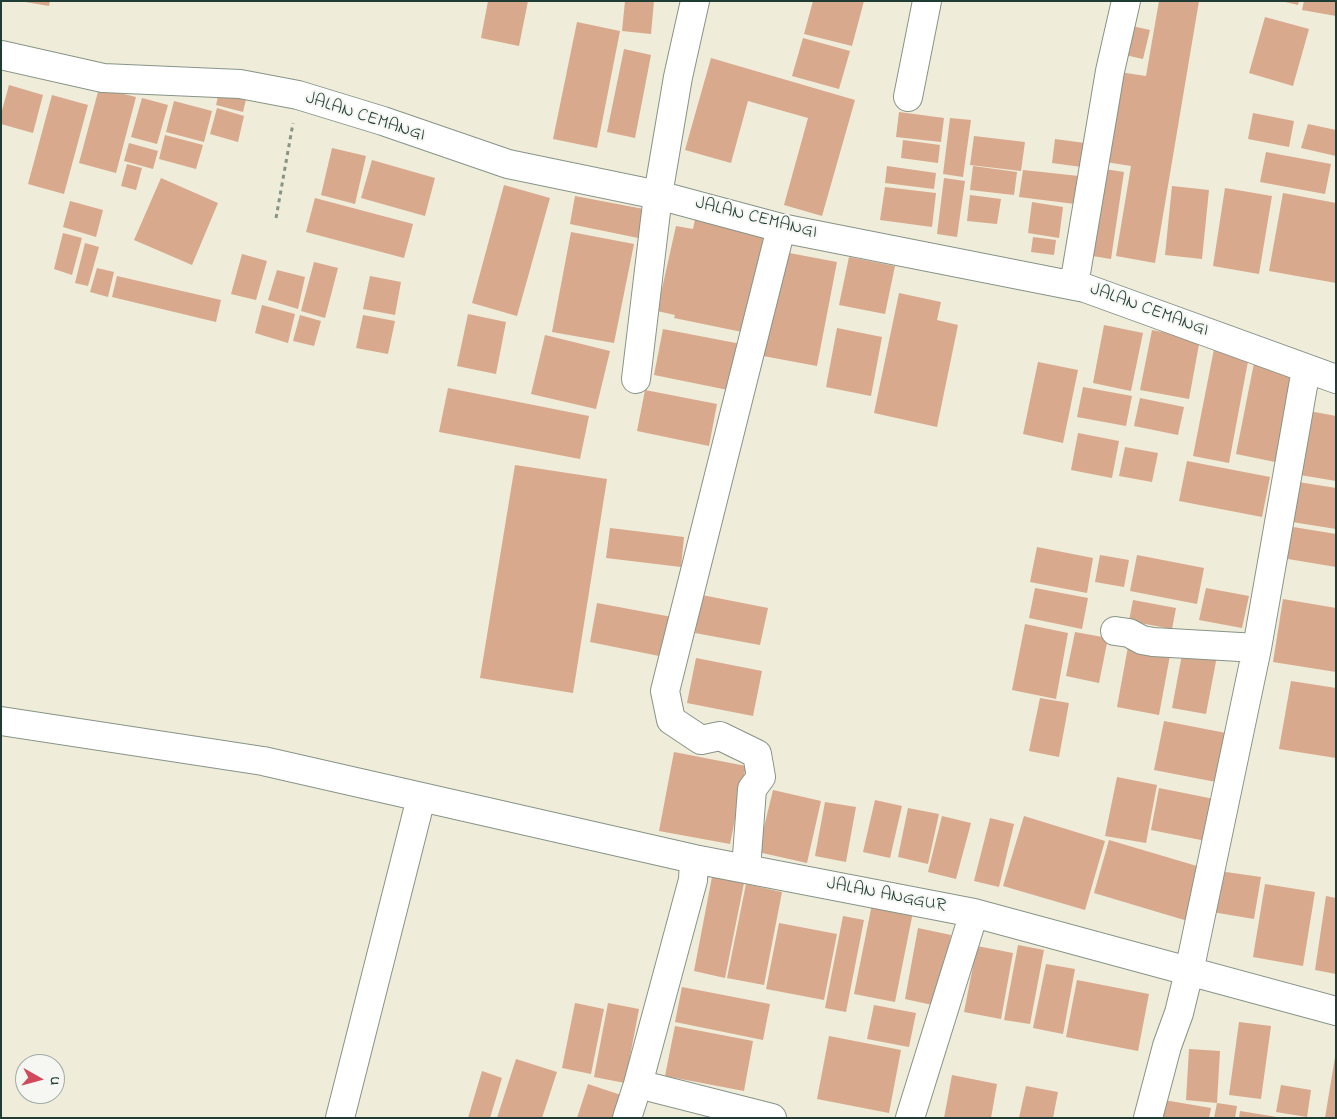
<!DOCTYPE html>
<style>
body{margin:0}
#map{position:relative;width:1337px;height:1119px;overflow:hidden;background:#efecda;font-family:"Indie Flower",sans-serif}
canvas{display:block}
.frame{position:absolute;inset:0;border:2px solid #1f3d34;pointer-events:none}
.north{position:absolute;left:15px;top:1054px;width:50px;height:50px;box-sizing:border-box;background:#f6f6f2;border:1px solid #a0aca6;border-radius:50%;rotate:97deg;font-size:14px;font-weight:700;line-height:20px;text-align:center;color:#1f3d34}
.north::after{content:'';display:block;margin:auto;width:18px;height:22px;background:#d1495b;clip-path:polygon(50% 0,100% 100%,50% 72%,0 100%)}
</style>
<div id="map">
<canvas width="1337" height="1119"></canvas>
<div class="frame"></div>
<div class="north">U</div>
</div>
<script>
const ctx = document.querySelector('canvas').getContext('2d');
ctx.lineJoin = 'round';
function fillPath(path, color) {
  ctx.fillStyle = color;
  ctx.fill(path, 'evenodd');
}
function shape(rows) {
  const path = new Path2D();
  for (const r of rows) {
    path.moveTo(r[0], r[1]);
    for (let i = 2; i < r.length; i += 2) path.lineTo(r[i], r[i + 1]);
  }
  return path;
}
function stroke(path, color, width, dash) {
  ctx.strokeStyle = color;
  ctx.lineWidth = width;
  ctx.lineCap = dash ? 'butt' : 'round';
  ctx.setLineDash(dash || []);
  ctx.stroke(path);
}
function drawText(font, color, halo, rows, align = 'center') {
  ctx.font = font + ' "Indie Flower",sans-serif';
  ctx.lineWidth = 4;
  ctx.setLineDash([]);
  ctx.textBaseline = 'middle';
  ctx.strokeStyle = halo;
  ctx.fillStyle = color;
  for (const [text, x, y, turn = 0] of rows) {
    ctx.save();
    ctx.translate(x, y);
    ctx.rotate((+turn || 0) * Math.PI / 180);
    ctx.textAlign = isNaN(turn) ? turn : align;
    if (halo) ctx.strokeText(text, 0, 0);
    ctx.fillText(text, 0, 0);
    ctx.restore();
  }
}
fillPath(shape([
 [19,1,50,1,49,6],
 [488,1,528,1,519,46,481,38],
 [625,1,654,1,651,34,622,31],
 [813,1,864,1,852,46,804,34],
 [1159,1,1199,1,1155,263,1116,256,1131,166,1099,161,1113,71,1146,76],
 [1281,1,1299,1,1298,5],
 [1304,1,1336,1,1336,16,1302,10],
 [1265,17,1309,29,1293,86,1249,73],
 [577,22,620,31,597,148,553,139],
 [1123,24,1150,30,1143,59,1116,53],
 [803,38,850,51,839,89,792,76],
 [624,49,651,55,635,138,607,132],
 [711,58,855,100,822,216,784,205,808,118,748,101,731,163,685,150],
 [221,84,248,91,243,112,216,105],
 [9,85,43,95,33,133,1,124,1,114],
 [99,88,136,97,116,173,79,163],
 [52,95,88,105,64,194,28,184],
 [142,98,168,105,157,144,131,137],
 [174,101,212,111,204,142,166,132],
 [217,108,244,116,238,142,210,134],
 [899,112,944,118,941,142,896,137],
 [1253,113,1294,121,1289,147,1248,139],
 [950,118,971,120,963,177,943,174],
 [1308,124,1336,130,1336,156,1301,148],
 [165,135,203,145,196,169,159,159],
 [974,136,1025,142,1021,171,970,165],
 [1055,139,1092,144,1089,168,1052,163],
 [903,140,940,145,938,163,901,158],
 [129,143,158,151,153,169,124,161],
 [332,148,366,156,355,204,321,195],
 [1266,152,1331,164,1325,194,1260,182],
 [372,160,435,178,425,216,361,198],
 [127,164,142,168,136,190,121,186],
 [887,166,936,173,934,189,885,183],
 [973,166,1017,172,1014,195,970,190],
 [1098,168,1124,172,1111,259,1086,255],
 [1023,170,1079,176,1075,204,1019,197],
 [161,178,218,203,192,265,134,240],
 [944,178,965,181,957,237,937,234],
 [504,185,550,198,517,316,472,303],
 [1172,186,1209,190,1202,259,1165,255],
 [885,187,936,193,932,227,880,220],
 [1225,188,1272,196,1259,274,1213,266],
 [1283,193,1336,203,1336,283,1269,271],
 [970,195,1001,199,997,224,967,221],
 [575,196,649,210,643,239,570,224],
 [315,198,413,224,404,258,306,232],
 [70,201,103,210,96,237,63,227],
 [1032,202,1063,207,1059,238,1028,233],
 [695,219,768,233,747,333,674,318,675,315,657,311,676,226,693,229],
 [571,232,634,244,614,343,552,332],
 [63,233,82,238,72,275,54,269],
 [1033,237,1056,240,1054,255,1031,252],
 [85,243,99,247,88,286,75,283],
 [784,252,837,262,817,366,763,356],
 [242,254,267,261,256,300,231,294],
 [849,257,895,266,885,314,839,305],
 [314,262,338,268,325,318,301,311],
 [97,268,114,272,108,297,90,292],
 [277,270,305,277,298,309,268,300],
 [117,276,221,300,216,322,112,297],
 [370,276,401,282,395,315,363,309],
 [899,293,941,302,937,320,958,325,937,427,874,413],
 [262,305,295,314,288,343,255,333],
 [468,314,506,322,496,374,457,366],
 [300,315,321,321,314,346,293,341],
 [363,315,395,321,388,354,356,348],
 [1104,325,1143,333,1131,391,1093,383],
 [837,328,882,337,871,396,826,387],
 [663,329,741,344,733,391,654,375],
 [1152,330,1200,339,1189,399,1140,390],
 [545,335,610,351,596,409,531,394],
 [1214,349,1249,356,1229,463,1193,456],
 [1038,362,1078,370,1063,443,1023,434],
 [1254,363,1298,372,1280,463,1236,454],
 [1083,387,1132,396,1126,426,1077,417],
 [448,388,589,416,580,459,439,432],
 [645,390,717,404,709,446,637,431],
 [1140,398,1184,407,1178,435,1134,426],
 [1304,410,1336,416,1336,481,1294,474],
 [1078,433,1119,441,1112,478,1071,470],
 [1125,447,1158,453,1152,482,1119,476],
 [1187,461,1270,477,1262,517,1179,501],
 [515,465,607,479,573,693,480,678],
 [1292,481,1336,488,1336,529,1286,521],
 [1287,526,1336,534,1336,567,1282,558],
 [610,528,684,537,681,567,606,558],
 [1037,547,1093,558,1087,593,1030,582],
 [1100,555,1129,560,1124,587,1095,582],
 [1137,555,1204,568,1197,604,1130,591],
 [1035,588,1088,598,1082,629,1029,618],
 [1206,588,1249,596,1242,628,1199,620],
 [702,595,768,608,760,645,695,633],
 [1283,599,1336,608,1336,672,1273,662],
 [1133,600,1176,608,1172,629,1129,621],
 [597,603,672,617,664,657,590,642],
 [1025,624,1068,633,1056,699,1012,690],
 [1075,632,1108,638,1099,683,1066,676],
 [1129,641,1171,650,1159,715,1117,707],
 [1183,649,1217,656,1206,714,1172,708],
 [696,658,762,671,753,716,687,703],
 [1291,681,1336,688,1336,758,1279,749],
 [1040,698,1069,703,1059,757,1029,751],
 [1164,721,1226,733,1216,782,1154,770],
 [674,752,746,766,730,844,659,831],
 [1117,777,1157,785,1146,843,1105,836],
 [1159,788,1219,800,1211,842,1151,830],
 [773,790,821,801,807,863,758,852],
 [875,800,902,806,890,858,863,852],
 [825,802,856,807,846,862,815,856],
 [908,808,939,814,928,864,898,857],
 [942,816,971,823,956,879,928,872],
 [1024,816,1105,841,1085,910,1003,886],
 [990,818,1014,824,999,887,974,881],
 [1109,840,1207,869,1191,922,1094,893],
 [1219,871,1261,877,1254,919,1212,912],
 [712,877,744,883,725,978,694,971],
 [746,884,782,892,764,985,727,978],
 [1265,884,1315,892,1303,966,1253,957],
 [1326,896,1336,898,1336,974,1315,970],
 [872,904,913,912,895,1002,854,994],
 [843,916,864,920,846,1012,825,1008],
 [779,923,837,934,824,1000,766,989],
 [918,928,951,935,937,1006,905,999],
 [1018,945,1044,950,1030,1024,1004,1020],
 [977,946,1013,953,1001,1019,964,1012],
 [1046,964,1075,969,1063,1034,1033,1028],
 [1077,980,1149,994,1138,1051,1066,1037],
 [682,987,770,1004,763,1040,675,1022],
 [575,1003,604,1009,591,1074,562,1068],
 [608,1003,639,1009,625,1083,594,1077],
 [874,1005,916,1013,909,1047,867,1039],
 [1239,1022,1271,1026,1261,1099,1229,1095],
 [675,1026,753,1041,744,1091,665,1076],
 [829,1036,901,1050,889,1113,817,1099],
 [1189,1049,1220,1051,1217,1103,1186,1100],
 [1335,1057,1336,1118,1325,1118],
 [516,1059,557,1072,542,1118,497,1118],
 [482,1071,502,1078,490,1118,468,1118],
 [952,1075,997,1084,991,1118,944,1118],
 [588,1084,624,1096,617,1118,577,1118],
 [1281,1085,1311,1090,1307,1117,1276,1112],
 [1026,1086,1058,1092,1053,1118,1019,1118],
 [1164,1100,1211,1108,1209,1118,1162,1118],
 [1217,1103,1237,1106,1235,1118,1214,1118],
 [1240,1111,1277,1117,1277,1118,1239,1118]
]), '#d8a98c');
const minor = shape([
 [1,55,103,78,240,84,298,95,383,121,508,164,658,195,781,228,1085,288,1336,379],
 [908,97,927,1],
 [1074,285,1110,71,1126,1],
 [636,379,658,195,678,77,695,1],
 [1115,631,1129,633,1142,640,1153,642,1257,648],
 [1,721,263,761,694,859],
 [746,869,752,789,761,777,757,754,720,736,701,740,671,720,665,691,781,228],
 [638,1084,772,1118],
 [340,1118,421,798],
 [627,1118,638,1084,693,880,694,859,974,913,1336,1011],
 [910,1118,974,913],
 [1148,1118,1167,1046,1179,1013,1189,972,1257,648,1306,369]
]);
stroke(minor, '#879487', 30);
stroke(shape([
 [276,218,293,123]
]), '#879487', 3, [4, 4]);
stroke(minor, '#fff', 28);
drawText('18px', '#1f3d34', '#f6f6f2', [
 ["JALAN CEMANGI",365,118,18],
 ["JALAN CEMANGI",756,219,14],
 ["JALAN CEMANGI",1149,311,20],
 ["JALAN ANGGUR",886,896,11]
]);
</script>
